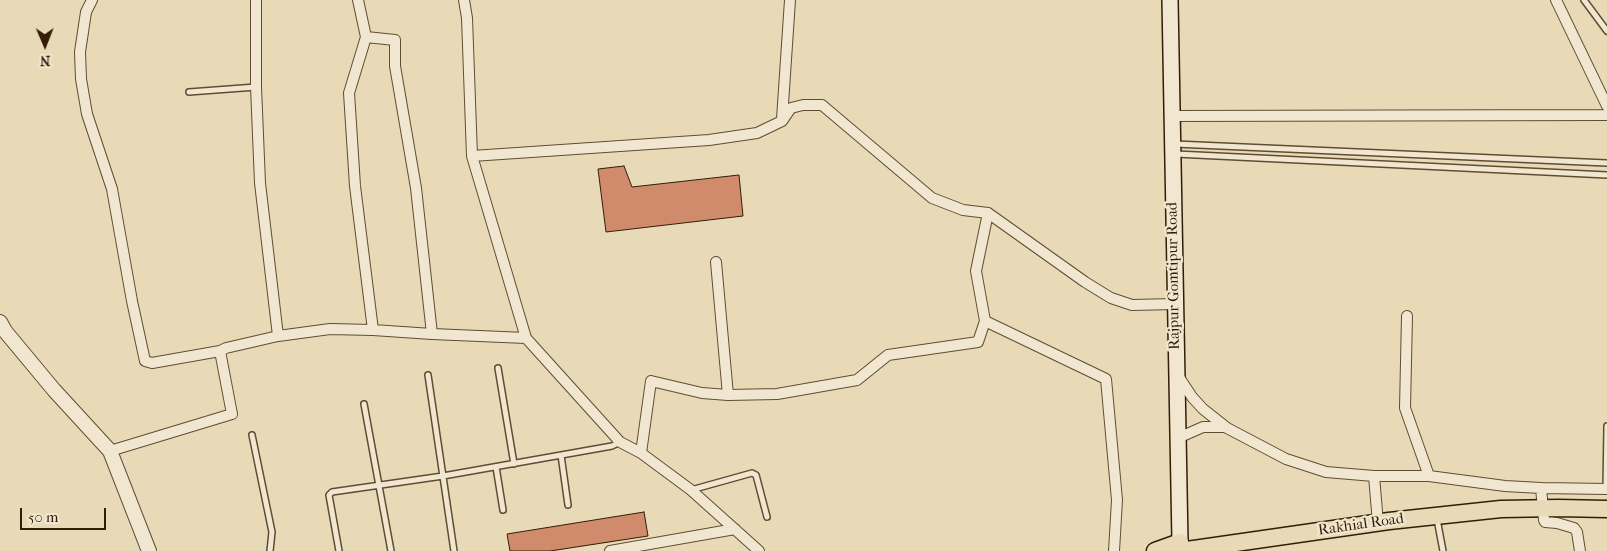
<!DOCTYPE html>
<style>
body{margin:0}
#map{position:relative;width:1607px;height:551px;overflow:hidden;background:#e9dab7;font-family:"IM FELL French Canon",serif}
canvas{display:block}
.north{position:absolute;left:20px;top:20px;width:50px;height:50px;-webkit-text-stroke:4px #f1e7d0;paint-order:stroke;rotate:179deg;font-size:14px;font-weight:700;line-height:20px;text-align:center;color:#331d07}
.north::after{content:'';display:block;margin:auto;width:18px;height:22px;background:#331d07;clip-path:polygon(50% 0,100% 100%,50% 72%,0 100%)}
.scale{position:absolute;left:20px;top:508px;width:86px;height:22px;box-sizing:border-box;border:2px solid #331d07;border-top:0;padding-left:6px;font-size:15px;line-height:18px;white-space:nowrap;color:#331d07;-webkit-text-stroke:4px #f1e7d0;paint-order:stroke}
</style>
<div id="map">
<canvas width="1607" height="551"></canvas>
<div class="north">N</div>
<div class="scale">50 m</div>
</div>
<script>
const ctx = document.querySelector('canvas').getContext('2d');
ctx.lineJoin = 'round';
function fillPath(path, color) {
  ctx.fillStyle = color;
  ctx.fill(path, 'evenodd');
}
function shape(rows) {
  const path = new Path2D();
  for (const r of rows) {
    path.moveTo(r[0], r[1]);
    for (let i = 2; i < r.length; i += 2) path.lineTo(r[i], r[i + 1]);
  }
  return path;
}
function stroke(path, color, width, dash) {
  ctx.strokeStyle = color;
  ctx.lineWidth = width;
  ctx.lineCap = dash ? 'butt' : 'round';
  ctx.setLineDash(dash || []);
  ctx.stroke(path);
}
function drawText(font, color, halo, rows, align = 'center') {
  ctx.font = font + ' "IM FELL French Canon",serif';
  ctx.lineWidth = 4.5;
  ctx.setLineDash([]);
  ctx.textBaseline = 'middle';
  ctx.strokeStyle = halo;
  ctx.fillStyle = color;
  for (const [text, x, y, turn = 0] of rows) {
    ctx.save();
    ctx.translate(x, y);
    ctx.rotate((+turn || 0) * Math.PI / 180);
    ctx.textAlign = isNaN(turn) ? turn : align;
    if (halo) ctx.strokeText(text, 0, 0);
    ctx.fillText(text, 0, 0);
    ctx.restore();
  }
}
const building = shape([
 [624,166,632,187,739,175,743,216,606,232,598,169,624,166],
 [644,512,648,536,550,551,510,551,507,534,644,512]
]);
fillPath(building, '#cf8b6c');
stroke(building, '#331d07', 1);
const service = shape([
 [1584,0,1607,31],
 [189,92,256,87],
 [1175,144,1607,163],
 [1176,154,1607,175],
 [498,368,514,464],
 [428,375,454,551],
 [364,404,391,551],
 [252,435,272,532,270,551],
 [561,455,568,505],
 [496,467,503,510],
 [1606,489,1607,426],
 [691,490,752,473,756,475,767,517],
 [1437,519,1443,551],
 [339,551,329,495,332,492,443,476,612,446,620,442]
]);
const minor = shape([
 [92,0,86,12,80,52,81,79,87,114,112,189,132,301,145,361,152,363,220,351,226,348,278,336,260,183,256,87,256,0],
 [358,0,366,37,395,40,395,66,416,188,432,334,526,338],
 [464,0,467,18,472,156,526,338,620,442,641,453,691,490,759,551],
 [1556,0,1607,106],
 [1171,116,1607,115],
 [782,119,790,0],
 [472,156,709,140,757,133,782,121,791,108,803,105,822,105,932,198,963,210,988,213,1085,282,1111,298,1132,305,1175,304],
 [988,213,976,271,985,321,1106,379,1117,500,1114,551],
 [716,262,728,395],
 [1407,316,1405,408,1429,476],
 [373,330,432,334],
 [278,336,330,329,373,330,355,186,349,93,366,37],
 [1177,374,1192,397,1203,409,1227,428,1286,459,1326,472,1374,476,1429,476,1505,486,1541,488,1544,520,1545,522,1557,523,1574,528,1577,532,1580,551],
 [1178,438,1203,427,1226,427],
 [110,451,232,414,220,351],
 [641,453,651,381,702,393,728,395,777,394,857,380,888,355,978,342,985,321],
 [1374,476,1378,523],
 [1541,488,1607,489],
 [610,551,735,529]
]);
const tertiary = shape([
 [0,322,5,331,54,390,110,451,149,551]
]);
const secondary = shape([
 [1170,0,1180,542,1182,551]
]);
const primary = shape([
 [1155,551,1180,542],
 [1180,551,1389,521,1501,509,1558,508,1607,509]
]);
stroke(service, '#604c33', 8);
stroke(minor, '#604c33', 12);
stroke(tertiary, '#604c33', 16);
stroke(secondary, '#331d07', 18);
stroke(primary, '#331d07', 19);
stroke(service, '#f1e7d0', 5);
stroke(minor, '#f1e7d0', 10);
stroke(tertiary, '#f1e7d0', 14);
stroke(secondary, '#f1e7d0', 15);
stroke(primary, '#e9dab7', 16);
drawText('15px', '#331d07', '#f1e7d0', [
 ["Rajpur Gomtipur Road",1174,276,-91],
 ["Rakhial Road",1361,525,-8]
]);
</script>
